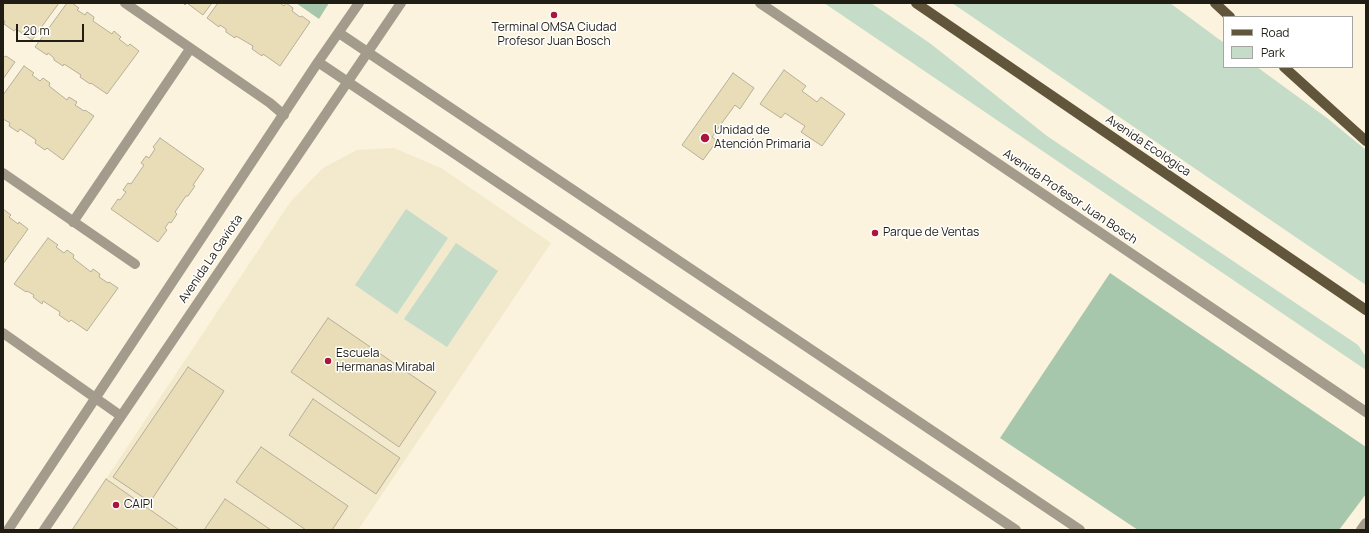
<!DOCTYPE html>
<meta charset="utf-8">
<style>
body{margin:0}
#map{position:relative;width:1369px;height:533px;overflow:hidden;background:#fbf3dd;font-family:Manrope,sans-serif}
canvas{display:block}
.frame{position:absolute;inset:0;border:4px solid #201d15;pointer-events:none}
.legend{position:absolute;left:1223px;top:16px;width:130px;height:52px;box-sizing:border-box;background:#fff;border:1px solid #a6a5a1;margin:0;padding:5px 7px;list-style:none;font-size:12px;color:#201d15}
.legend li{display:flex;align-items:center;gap:8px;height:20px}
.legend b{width:20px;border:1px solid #a6a5a1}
.scale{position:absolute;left:16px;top:24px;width:68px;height:18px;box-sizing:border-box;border:2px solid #201d15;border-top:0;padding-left:5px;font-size:12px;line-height:14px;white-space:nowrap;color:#201d15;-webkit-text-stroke:3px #fff;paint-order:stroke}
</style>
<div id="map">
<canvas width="1369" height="533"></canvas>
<div class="frame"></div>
<ul class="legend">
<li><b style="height:5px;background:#61553b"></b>Road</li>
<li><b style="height:11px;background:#c5dcc9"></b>Park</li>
</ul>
<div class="scale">20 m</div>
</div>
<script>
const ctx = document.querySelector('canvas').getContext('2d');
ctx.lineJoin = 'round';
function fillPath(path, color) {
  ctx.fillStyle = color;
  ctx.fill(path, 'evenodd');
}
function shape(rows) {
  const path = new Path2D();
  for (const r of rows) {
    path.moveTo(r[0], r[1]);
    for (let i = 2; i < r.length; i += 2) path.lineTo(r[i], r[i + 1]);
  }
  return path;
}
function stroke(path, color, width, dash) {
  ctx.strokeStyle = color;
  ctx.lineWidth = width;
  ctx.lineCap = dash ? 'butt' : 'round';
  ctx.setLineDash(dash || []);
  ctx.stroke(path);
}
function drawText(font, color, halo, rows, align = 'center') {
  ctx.font = font + ' Manrope,sans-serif';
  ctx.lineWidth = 3;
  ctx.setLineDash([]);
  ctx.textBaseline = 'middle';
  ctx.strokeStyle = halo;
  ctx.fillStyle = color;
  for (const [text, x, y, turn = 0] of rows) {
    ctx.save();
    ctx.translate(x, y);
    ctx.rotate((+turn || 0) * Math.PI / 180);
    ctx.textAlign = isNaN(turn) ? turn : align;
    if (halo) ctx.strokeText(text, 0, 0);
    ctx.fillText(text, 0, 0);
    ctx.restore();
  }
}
fillPath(shape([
 [394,148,441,168,551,243,358,530,179,530,106,479,291,201,323,168,357,150]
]), '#f3e9cc');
fillPath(shape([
 [824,3,871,3,931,44,1047,136,1358,345,1366,357,1366,370],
 [952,3,1170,3,1224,43,1224,67,1257,67,1327,118,1366,150,1366,285],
 [406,209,448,238,397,314,355,285],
 [456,243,498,271,447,347,404,319]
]), '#c5dcc9');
fillPath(shape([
 [296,3,329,3,319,19],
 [1110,273,1366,447,1366,494,1339,530,1138,530,1000,438]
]), '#a7c7ad');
const building = shape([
 [3,3,59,3,32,40,16,29,14,31,4,24,5,21,3,20,3,3],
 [67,3,72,3,79,8,77,10,85,15,87,12,94,17,93,21,112,34,114,31,121,37,119,39,128,46,130,44,139,51,107,94,91,83,90,84,80,77,81,75,64,64,63,66,54,60,54,58,48,53,47,55,35,47,67,3],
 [183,3,212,3,203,15,187,3,185,5,183,3],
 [218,3,280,3,284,6,286,3,293,8,292,11,300,17,302,16,310,22,280,66,263,54,262,56,252,49,253,46,236,36,235,38,226,32,226,29,220,25,219,27,207,18,218,3],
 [3,56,4,57,6,56,15,62,3,79,3,56],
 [24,66,34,73,32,75,40,81,43,78,50,83,49,86,67,100,69,97,77,102,75,105,84,111,85,110,94,116,63,160,47,148,45,150,35,143,36,140,20,129,18,132,9,126,10,123,3,119,3,95,24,66],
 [784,70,806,86,802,91,817,102,821,97,845,114,822,146,801,132,805,126,794,119,785,113,781,118,760,104,784,70],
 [733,73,754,88,740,109,735,105,724,120,712,137,717,141,703,160,682,145,733,73],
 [160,138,204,169,193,185,195,186,188,196,186,196,175,212,177,214,171,223,169,222,165,228,167,230,158,242,111,209,118,199,120,200,126,192,123,190,128,183,131,184,144,165,141,163,146,156,149,158,155,149,153,147,160,138],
 [3,209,11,215,9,217,18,224,19,222,28,229,3,264,3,209],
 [48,238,58,245,56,247,64,253,67,250,74,255,73,258,91,272,93,269,100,274,99,277,108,283,109,282,118,288,87,331,71,320,69,322,59,315,60,312,43,301,42,304,33,297,34,295,27,291,26,292,14,284,48,238],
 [328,318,436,392,399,447,291,372,328,318],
 [188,367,224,391,150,502,113,477,188,367],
 [313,399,400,458,376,494,289,435,313,399],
 [261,447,348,506,332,530,306,530,236,482,261,447],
 [106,479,179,530,72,530,106,479],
 [225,499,271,530,204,530,225,499]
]);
fillPath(building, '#e9ddb8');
stroke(building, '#b6af9a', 1);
stroke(shape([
 [125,3,270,103,284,115],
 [3,173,135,264],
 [73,222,190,49]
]), '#a39c8d', 10);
stroke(shape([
 [760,3,1366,412],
 [339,33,1080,530],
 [318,62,1016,530],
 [3,333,121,416],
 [8,530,318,62,359,3],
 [44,530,401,3],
 [1361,530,1366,523]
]), '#a39c8d', 10);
stroke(shape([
 [916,3,1366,310],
 [1215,3,1230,17],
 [1284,67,1366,141]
]), '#61553b', 10);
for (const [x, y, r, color] of [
 [554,15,4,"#ab153d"],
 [705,138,5,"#ab153d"],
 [875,233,4,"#ab153d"],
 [328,361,4,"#ab153d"],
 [116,505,4,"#ab153d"]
]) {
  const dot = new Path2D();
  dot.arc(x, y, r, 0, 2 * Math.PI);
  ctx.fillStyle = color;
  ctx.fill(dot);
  stroke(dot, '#fff', 1.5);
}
drawText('12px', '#201d15', '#fff', [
 ["Terminal OMSA Ciudad",554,28,"center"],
 ["Profesor Juan Bosch",554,42,"center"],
 ["Unidad de",714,131],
 ["Atención Primaria",714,145],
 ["Parque de Ventas",883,233],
 ["Escuela",336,354],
 ["Hermanas Mirabal",336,368],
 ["CAIPI",124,505]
], 'left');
drawText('12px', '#201d15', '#fff', [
 ["Avenida Ecológica",1148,146,34],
 ["Avenida Profesor Juan Bosch",1070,197,34],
 ["Avenida La Gaviota",211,259,-56]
]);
</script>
